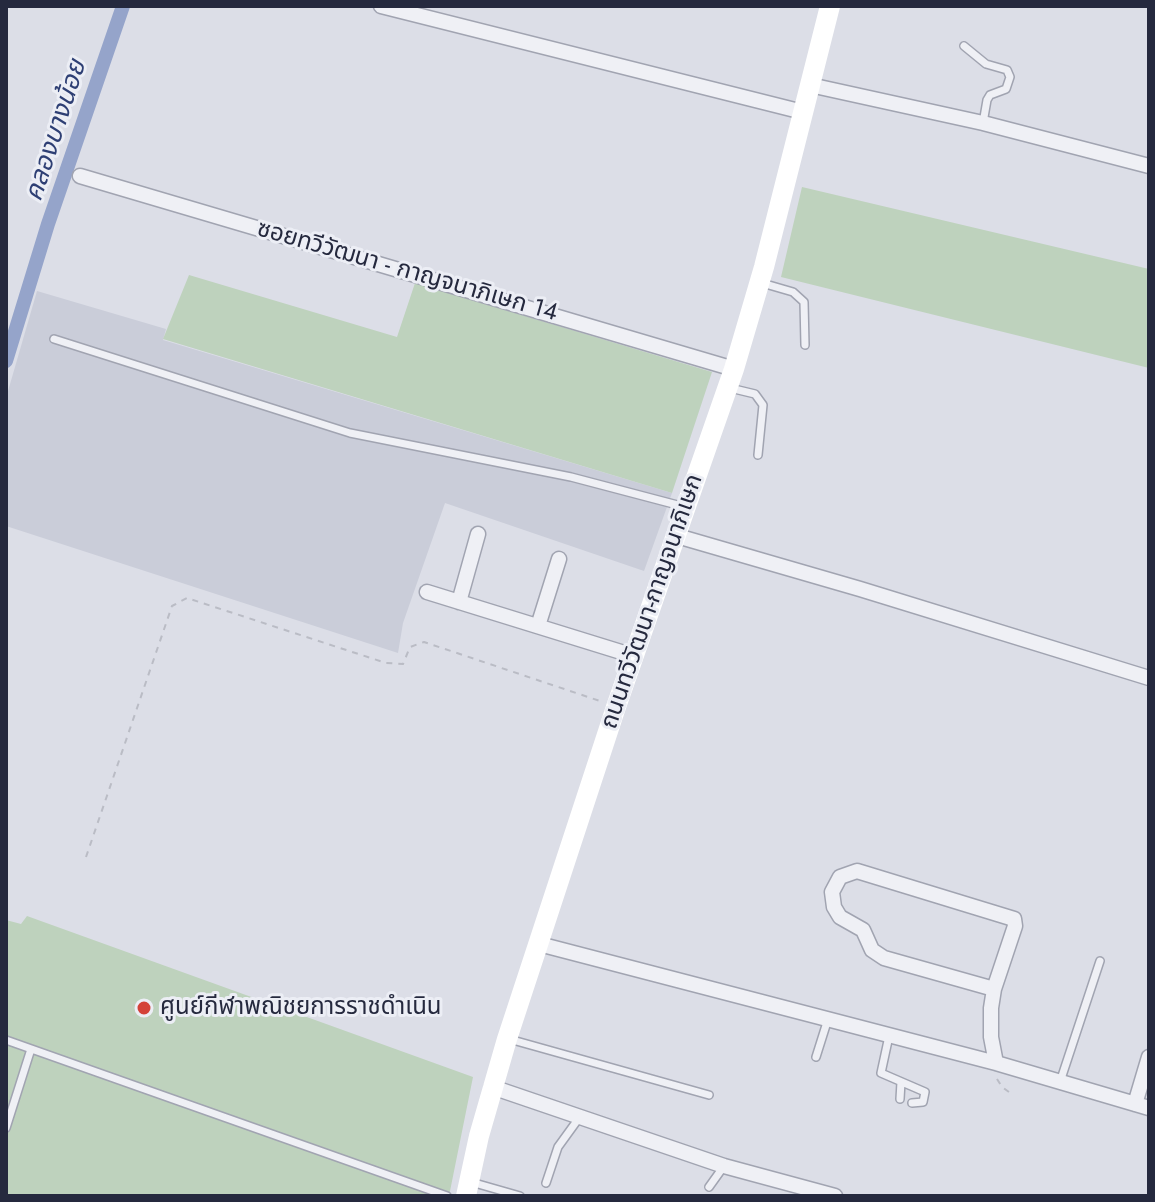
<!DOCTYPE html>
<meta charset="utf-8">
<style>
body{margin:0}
#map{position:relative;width:1155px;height:1202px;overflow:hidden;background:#dcdee7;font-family:Jost,sans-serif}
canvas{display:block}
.frame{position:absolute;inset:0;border:8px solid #25293e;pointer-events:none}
</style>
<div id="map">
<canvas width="1155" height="1202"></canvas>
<div class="frame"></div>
</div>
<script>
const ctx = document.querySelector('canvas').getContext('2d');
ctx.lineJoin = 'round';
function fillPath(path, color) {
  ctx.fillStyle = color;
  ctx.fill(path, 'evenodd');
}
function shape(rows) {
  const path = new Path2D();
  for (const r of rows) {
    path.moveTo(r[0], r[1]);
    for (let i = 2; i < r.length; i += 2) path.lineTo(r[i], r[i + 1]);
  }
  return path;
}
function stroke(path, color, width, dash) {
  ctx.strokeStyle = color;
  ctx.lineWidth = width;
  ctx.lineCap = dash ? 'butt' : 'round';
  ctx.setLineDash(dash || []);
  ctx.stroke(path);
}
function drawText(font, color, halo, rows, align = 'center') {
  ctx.font = font + ' Jost,"Noto Sans Thai",sans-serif';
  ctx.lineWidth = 6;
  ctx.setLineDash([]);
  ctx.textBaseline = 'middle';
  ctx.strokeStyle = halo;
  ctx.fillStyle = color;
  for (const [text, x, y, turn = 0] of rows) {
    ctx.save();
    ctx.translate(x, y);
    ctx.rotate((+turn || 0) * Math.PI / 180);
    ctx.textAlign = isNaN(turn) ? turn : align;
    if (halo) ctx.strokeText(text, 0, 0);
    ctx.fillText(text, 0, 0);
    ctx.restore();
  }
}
fillPath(shape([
 [37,291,166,329,163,340,672,493,644,571,445,503,403,623,398,653,6,526,6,398]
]), '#cacdd9');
fillPath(shape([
 [802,187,1149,269,1149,368,781,277],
 [189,275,397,337,415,283,712,372,672,493,163,339],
 [27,916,473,1077,449,1196,6,1196,6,920,21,924]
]), '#bed2bd');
stroke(shape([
 [6,361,48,224,123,6]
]), '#95a4ca', 14);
const lane = shape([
 [964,46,986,64,1007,70,1010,77,1006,89,990,95,987,100,983,123],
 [762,283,793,292,804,302,805,345],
 [54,339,350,433,571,477,685,507],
 [730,388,755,394,763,405,758,455],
 [889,1036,881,1073,925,1092,923,1102,912,1103],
 [509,1039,709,1095],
 [6,1040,447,1196],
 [816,1057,828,1019],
 [1060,1082,1100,961],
 [900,1099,901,1082],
 [6,1128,31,1049],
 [471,1182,520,1196],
 [546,1183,558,1147,579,1118],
 [709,1187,724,1166]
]);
const street = shape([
 [381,6,803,112],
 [810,85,983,123,1149,166],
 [80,176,734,369],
 [677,536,860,589,1149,678],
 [427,592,634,656],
 [459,602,478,534],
 [538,626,559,559],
 [539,944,996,1063,1149,1108],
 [994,989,884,958,872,950,863,930,840,917,834,907,832,892,840,877,857,871,1014,919,1015,926,994,989,991,1008,991,1037,996,1063],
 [492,1087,724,1166,835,1196],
 [1135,1104,1149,1057]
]);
stroke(lane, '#a1a4b1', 10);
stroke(street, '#a1a4b1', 17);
stroke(shape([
 [86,857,172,606,187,598,386,663,403,664,410,647,424,642,600,701],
 [997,1079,1002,1087,1009,1092]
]), '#babcc5', 2, [6, 6]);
stroke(lane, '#eff0f5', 7);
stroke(street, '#eff0f5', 14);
stroke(shape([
 [466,1196,479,1136,507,1039,616,707,734,369,764,267,830,6]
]), '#fff', 20);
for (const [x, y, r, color] of [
 [144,1008,8,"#d44239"]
]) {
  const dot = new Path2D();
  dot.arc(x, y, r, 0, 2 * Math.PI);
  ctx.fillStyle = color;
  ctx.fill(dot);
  stroke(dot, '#eceef5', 3);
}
drawText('24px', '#25293e', '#eceef5', [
 ["ซอยทวีวัฒนา - กาญจนาภิเษก 14",407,272,16],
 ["ถนนทวีวัฒนา-กาญจนาภิเษก",653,602,-71]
]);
drawText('24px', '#25293e', '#eceef5', [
 ["ศูนย์กีฬาพณิชยการราชดำเนิน",160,1008]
], 'left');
drawText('italic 26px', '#2e3f74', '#eceef5', [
 ["คลองบางน้อย",57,131,-72]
]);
</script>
